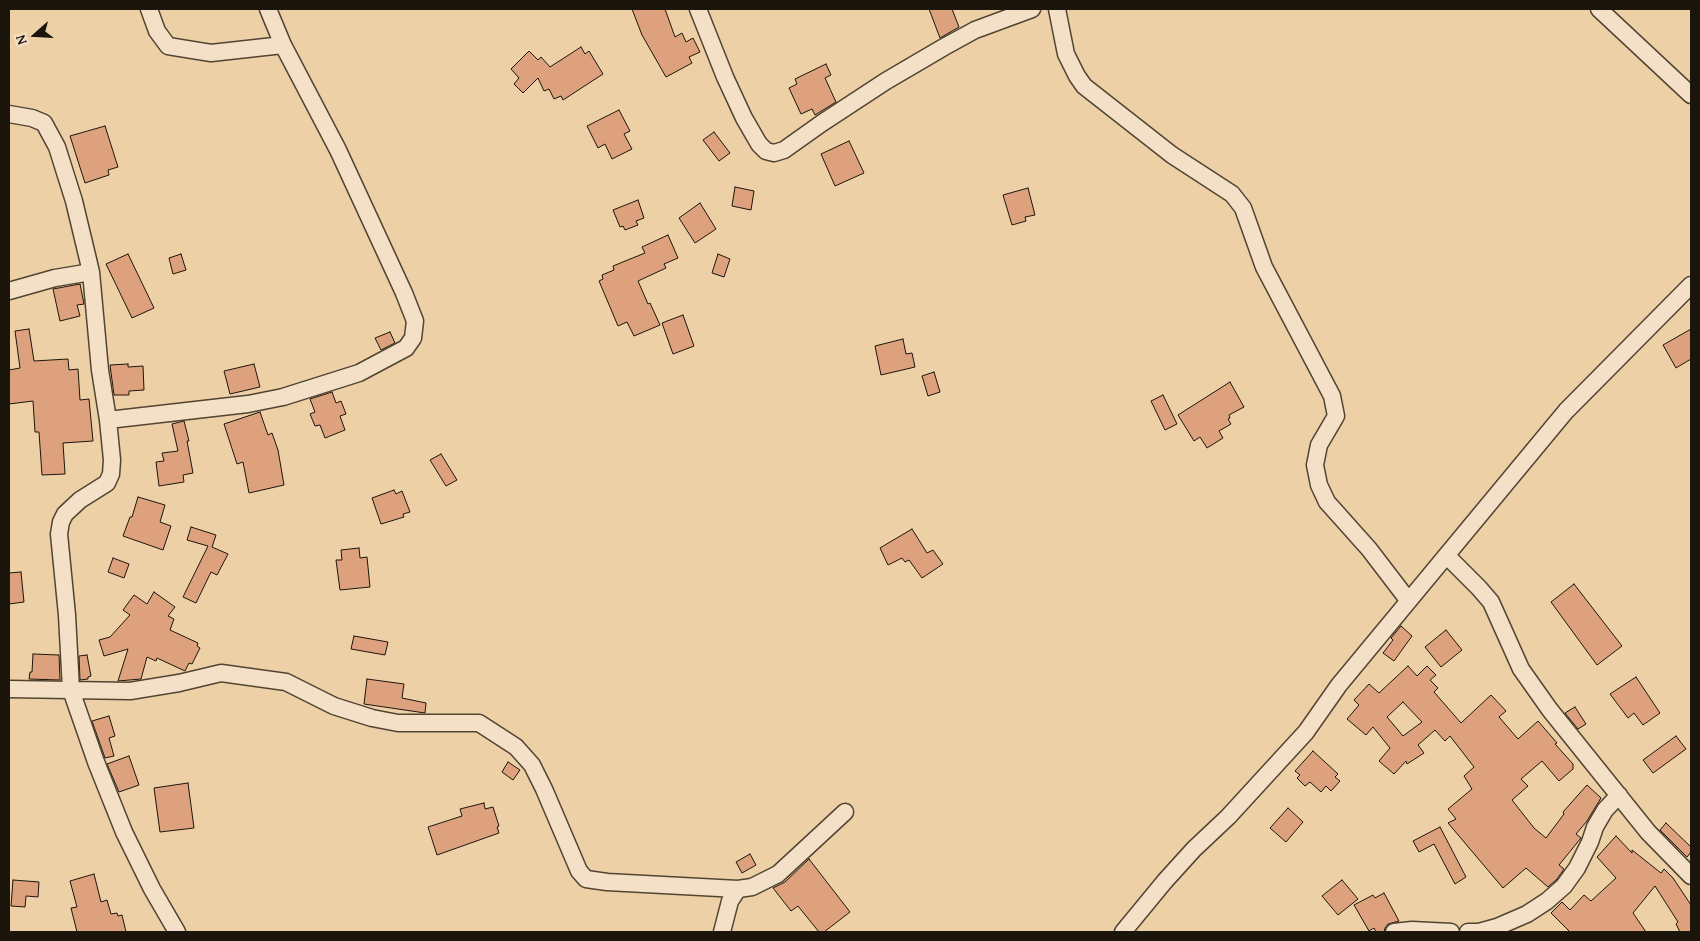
<!DOCTYPE html>
<style>
body{margin:0}
#map{position:relative;width:1700px;height:941px;overflow:hidden;background:#eed0a7;font-family:"Gentium Book Plus",serif}
canvas{display:block}
.frame{position:absolute;inset:0;border:10px solid #1c150c;pointer-events:none}
.north{position:absolute;left:10px;top:10px;width:50px;height:50px;-webkit-text-stroke:4px #f4e0c6;paint-order:stroke;rotate:251deg;font-size:14px;font-weight:700;line-height:20px;text-align:center;color:#1c150c}
.north::after{content:'';display:block;margin:auto;width:18px;height:22px;background:#1c150c;clip-path:polygon(50% 0,100% 100%,50% 72%,0 100%)}
</style>
<div id="map">
<canvas width="1700" height="941"></canvas>
<div class="frame"></div>
<div class="north">N</div>
</div>
<script>
const ctx = document.querySelector('canvas').getContext('2d');
ctx.lineJoin = 'round';
function fillPath(path, color) {
  ctx.fillStyle = color;
  ctx.fill(path, 'evenodd');
}
function shape(rows) {
  const path = new Path2D();
  for (const r of rows) {
    path.moveTo(r[0], r[1]);
    for (let i = 2; i < r.length; i += 2) path.lineTo(r[i], r[i + 1]);
  }
  return path;
}
function stroke(path, color, width, dash) {
  ctx.strokeStyle = color;
  ctx.lineWidth = width;
  ctx.lineCap = dash ? 'butt' : 'round';
  ctx.setLineDash(dash || []);
  ctx.stroke(path);
}
const building = shape([
 [632,9,665,9,675,37,682,33,686,42,693,38,700,52,689,57,692,63,666,77,642,35,632,9],
 [929,9,952,9,959,27,940,38,929,9],
 [581,47,585,54,589,51,603,74,563,100,561,96,554,99,549,89,544,91,538,78,523,93,514,84,519,78,511,69,529,51,538,60,541,57,550,67,581,47],
 [826,64,831,75,825,78,836,102,815,115,812,109,801,114,789,88,797,84,795,79,826,64],
 [619,110,630,131,624,134,632,149,612,159,605,144,598,148,587,126,619,110],
 [105,126,118,167,108,170,109,175,85,183,70,136,105,126],
 [714,132,730,153,719,161,703,140,714,132],
 [849,141,864,173,835,186,821,154,849,141],
 [735,187,754,191,751,210,732,206,735,187],
 [1028,188,1035,215,1025,217,1026,221,1012,225,1003,195,1028,188],
 [638,200,644,218,636,221,638,225,625,230,623,226,620,227,613,210,638,200],
 [700,203,716,229,695,243,679,218,700,203],
 [668,235,678,258,664,264,666,268,638,281,648,304,650,303,660,325,634,336,627,322,618,326,599,281,603,279,602,275,614,270,613,266,645,253,642,247,668,235],
 [128,254,154,308,132,318,106,264,128,254],
 [181,254,186,270,173,274,169,258,181,254],
 [718,254,730,259,724,277,712,273,718,254],
 [80,284,84,304,77,305,80,316,60,321,53,289,80,284],
 [683,315,694,346,673,354,662,323,683,315],
 [29,329,34,361,68,359,69,370,78,369,80,400,89,399,93,441,63,443,65,474,42,475,39,432,35,432,33,401,9,404,9,370,20,368,15,331,29,329],
 [1691,329,1691,359,1676,368,1663,345,1691,329],
 [390,332,395,343,381,350,375,338,390,332],
 [903,339,906,354,912,353,915,367,881,375,875,346,903,339],
 [128,364,128,367,143,366,144,390,129,391,129,395,114,395,110,365,128,364],
 [254,364,260,387,230,394,224,371,254,364],
 [934,372,940,392,928,396,922,376,934,372],
 [1230,382,1244,407,1229,415,1230,418,1228,419,1231,424,1219,431,1223,438,1207,448,1200,437,1194,441,1178,415,1230,382],
 [332,392,336,403,341,401,346,414,340,416,345,430,325,438,320,425,315,426,310,414,315,412,310,399,332,392],
 [1163,395,1177,424,1165,430,1151,401,1163,395],
 [260,412,268,435,272,433,278,450,284,485,249,493,243,462,237,464,224,424,260,412],
 [184,421,189,441,187,441,193,473,183,475,184,482,159,486,156,462,164,461,162,453,178,451,172,424,184,421],
 [441,454,457,480,446,486,430,460,441,454],
 [394,490,396,494,402,491,410,512,403,514,404,517,381,524,372,498,394,490],
 [138,497,165,505,160,522,171,526,163,550,123,536,130,517,132,517,138,497],
 [191,527,216,535,212,547,228,554,217,575,211,572,196,603,183,597,208,546,187,540,191,527],
 [912,529,927,553,933,550,943,564,922,578,909,560,905,562,902,558,888,565,880,548,912,529],
 [359,548,360,558,367,557,370,587,340,590,336,560,342,560,341,550,359,548],
 [113,558,129,564,124,578,108,572,113,558],
 [21,572,24,602,9,604,9,573,21,572],
 [1574,584,1622,646,1597,665,1551,602,1574,584],
 [154,592,175,607,168,616,174,619,170,630,198,643,197,646,200,648,192,664,189,663,185,671,157,658,156,661,147,657,141,679,118,681,128,649,104,656,99,640,110,637,130,615,123,610,134,595,147,604,154,592],
 [1401,626,1412,636,1394,661,1383,653,1393,640,1391,638,1401,626],
 [1446,630,1462,650,1441,667,1425,647,1446,630],
 [354,636,388,642,385,655,351,649,354,636],
 [33,654,59,655,60,680,29,679,30,672,32,672,33,654],
 [87,655,91,676,88,677,88,679,80,680,79,656,87,655],
 [1408,666,1417,676,1427,666,1436,675,1430,680,1438,688,1434,692,1461,723,1491,695,1506,711,1499,717,1518,739,1538,721,1557,743,1555,744,1573,764,1573,769,1559,781,1542,761,1521,779,1528,786,1512,800,1534,828,1546,838,1564,814,1563,812,1587,785,1601,798,1587,821,1576,834,1581,838,1559,865,1564,869,1557,879,1548,887,1526,868,1503,888,1448,823,1456,819,1448,809,1472,789,1464,776,1474,767,1450,736,1445,741,1435,730,1418,745,1424,753,1407,764,1406,761,1394,774,1379,761,1390,748,1373,727,1366,735,1347,719,1359,705,1354,700,1369,684,1379,693,1408,666],
 [1403,702,1422,722,1403,736,1387,717,1403,702],
 [1636,677,1660,713,1643,725,1634,713,1628,718,1610,694,1636,677],
 [367,679,404,684,402,698,426,703,425,713,364,704,367,679],
 [1575,707,1586,724,1578,729,1565,713,1575,707],
 [109,716,115,736,109,738,114,756,105,758,92,721,109,716],
 [1676,736,1686,749,1653,773,1643,760,1676,736],
 [1313,751,1338,774,1335,777,1340,781,1331,791,1326,786,1321,792,1310,782,1305,786,1297,778,1300,775,1295,771,1313,751],
 [129,756,139,785,119,792,107,764,129,756],
 [508,762,520,770,513,780,502,772,508,762],
 [188,783,194,828,160,832,154,788,188,783],
 [484,803,485,809,493,807,499,826,497,827,499,833,437,855,428,827,462,816,460,809,484,803],
 [1288,808,1303,822,1286,842,1270,828,1288,808],
 [1666,823,1691,847,1691,852,1687,857,1660,830,1666,823],
 [1440,827,1466,877,1455,884,1434,844,1419,852,1413,841,1440,827],
 [1616,836,1632,853,1632,850,1661,873,1664,869,1673,878,1691,905,1691,932,1680,932,1676,924,1678,922,1655,886,1633,913,1646,932,1570,932,1551,913,1562,902,1570,910,1584,895,1591,901,1616,878,1597,857,1616,836],
 [750,854,756,865,742,873,736,862,750,854],
 [809,859,850,912,824,932,819,932,798,906,791,911,773,888,785,882,809,859],
 [94,874,101,902,107,900,111,914,117,913,118,916,122,915,126,932,77,932,71,908,77,907,70,881,94,874],
 [13,880,39,882,38,897,26,896,25,907,11,906,13,880],
 [1342,880,1358,899,1338,915,1322,896,1342,880],
 [1384,893,1399,921,1388,924,1385,928,1384,932,1376,932,1374,928,1369,931,1354,905,1373,895,1375,898,1384,893]
]);
fillPath(building, '#dda27d');
stroke(building, '#1c150c', 1);
const street = shape([
 [149,9,157,31,168,46,211,53,283,45],
 [698,9,725,77,744,118,759,144,766,151,774,153,784,150,822,123,886,81,944,47,975,30,1032,9],
 [1057,9,1066,54,1077,76,1084,86,1172,155,1232,194,1243,208,1264,267,1332,396,1336,416,1319,445,1315,465,1319,485,1327,502,1369,549,1408,600],
 [1599,9,1691,95],
 [9,114,32,118,44,123,57,147,74,201,91,272,100,370,108,420,112,460,111,474,107,483,80,500,65,514,61,522,59,534,67,615,71,690,96,762,124,832,152,889,177,932],
 [9,291,55,278,91,272],
 [108,420,248,404,283,397,359,373,406,348,413,338,415,321,404,293,338,150,283,45,268,9],
 [1447,556,1479,588,1491,602,1521,669,1550,710,1648,832,1691,876],
 [9,689,130,691,179,683,221,673,286,682,334,706,372,718,398,723,479,723,516,747,532,765,544,789,579,871,586,879,607,882,738,889],
 [722,932,730,901,738,889,752,887,778,874,845,812],
 [1123,932,1165,881,1194,849,1228,817,1306,732,1339,685,1566,411,1691,285],
 [1394,932,1412,930,1451,932],
 [1468,932,1479,932,1497,927,1527,914,1547,901,1564,886,1577,868,1590,842,1595,827,1605,810,1619,795]
]);
stroke(street, '#504433', 19);
stroke(street, '#f4e0c6', 16);
</script>
